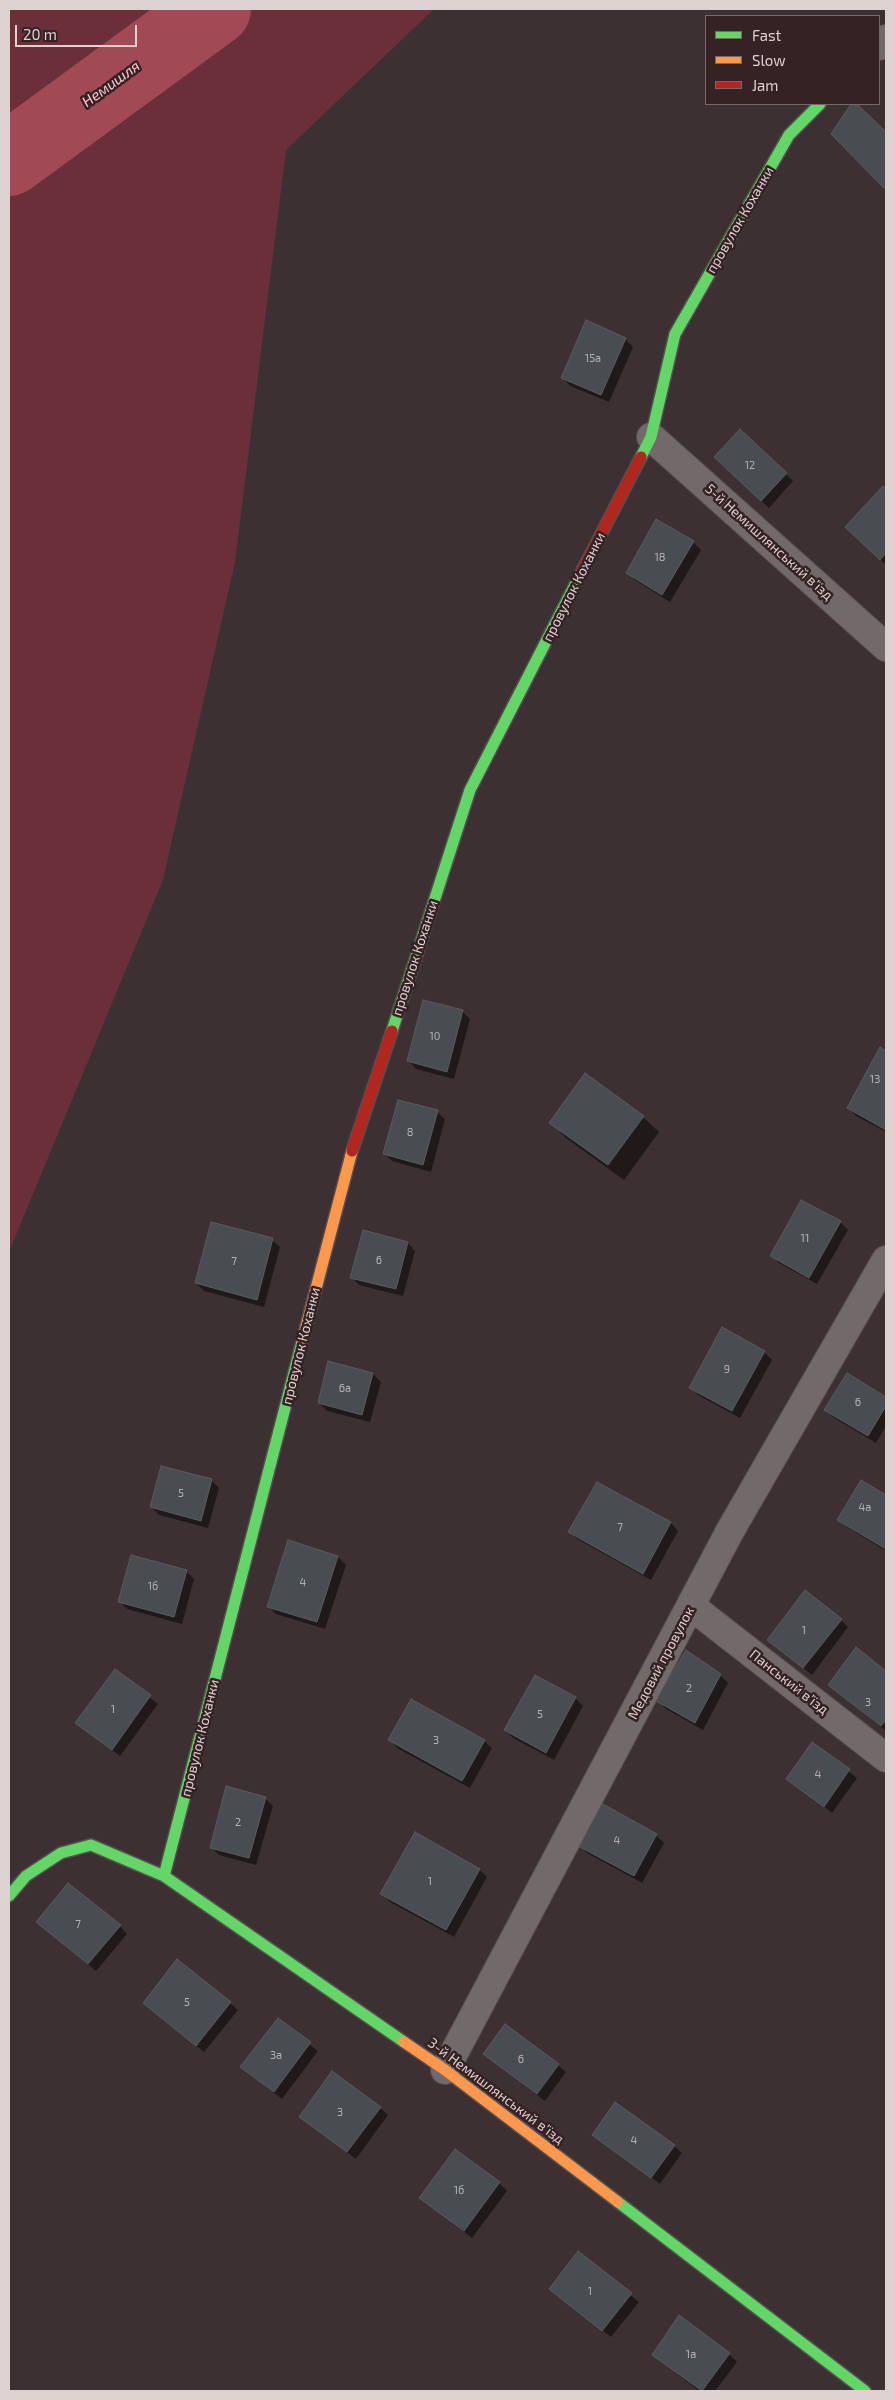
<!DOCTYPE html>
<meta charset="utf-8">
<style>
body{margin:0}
#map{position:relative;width:895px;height:2400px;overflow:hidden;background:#3c3032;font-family:"Exo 2",sans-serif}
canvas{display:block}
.frame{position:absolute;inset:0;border:10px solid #ded1d2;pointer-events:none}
.legend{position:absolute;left:705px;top:15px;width:175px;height:90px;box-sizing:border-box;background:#352224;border:1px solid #79686a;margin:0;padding:6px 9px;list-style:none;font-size:15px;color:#ded1d2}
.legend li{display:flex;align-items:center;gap:10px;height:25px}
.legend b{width:25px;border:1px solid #79686a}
.scale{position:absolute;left:15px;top:25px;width:122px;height:22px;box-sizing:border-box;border:2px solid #ded1d2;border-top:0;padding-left:6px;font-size:15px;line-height:18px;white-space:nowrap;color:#ded1d2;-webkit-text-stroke:4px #352224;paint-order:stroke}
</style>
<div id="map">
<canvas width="895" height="2400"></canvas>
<div class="frame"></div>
<ul class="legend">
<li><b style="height:6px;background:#63d668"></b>Fast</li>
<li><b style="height:6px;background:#ff974d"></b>Slow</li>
<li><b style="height:6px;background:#b3261e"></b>Jam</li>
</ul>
<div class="scale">20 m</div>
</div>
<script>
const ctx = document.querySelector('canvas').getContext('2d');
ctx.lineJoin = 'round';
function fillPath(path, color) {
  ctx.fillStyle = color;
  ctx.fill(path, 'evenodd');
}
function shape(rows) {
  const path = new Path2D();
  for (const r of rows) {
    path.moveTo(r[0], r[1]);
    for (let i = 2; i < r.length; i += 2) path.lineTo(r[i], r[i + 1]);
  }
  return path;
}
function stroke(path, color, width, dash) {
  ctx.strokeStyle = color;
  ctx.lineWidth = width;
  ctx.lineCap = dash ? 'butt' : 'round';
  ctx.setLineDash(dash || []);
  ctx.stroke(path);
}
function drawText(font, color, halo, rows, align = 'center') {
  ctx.font = font + ' "Exo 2",sans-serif';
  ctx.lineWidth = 5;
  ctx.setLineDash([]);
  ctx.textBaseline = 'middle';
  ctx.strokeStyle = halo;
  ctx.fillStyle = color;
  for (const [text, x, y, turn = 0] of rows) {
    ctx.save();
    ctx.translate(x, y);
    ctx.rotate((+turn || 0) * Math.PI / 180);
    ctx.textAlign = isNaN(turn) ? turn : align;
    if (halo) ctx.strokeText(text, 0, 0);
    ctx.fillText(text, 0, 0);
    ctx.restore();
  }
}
fillPath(shape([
 [9,9,434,9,286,150,235,562,163,880,9,1252]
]), '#6b2f39');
fillPath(shape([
 [853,104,856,104,886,134,886,189,833,134],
 [625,339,633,347,609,402,570,386,563,378],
 [723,465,786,474,793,481,769,508],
 [883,488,886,491,886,565,847,527],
 [693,542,701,550,670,602,635,580,628,573],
 [424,1001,463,1012,470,1019,454,1079,416,1069,409,1061],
 [881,1049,886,1052,886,1132,856,1116,849,1108],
 [437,1112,445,1119,431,1172,392,1161,385,1154],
 [643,1117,659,1132,624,1180,566,1138,551,1122],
 [840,1222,848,1230,817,1284,779,1263,771,1255],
 [364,1232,408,1243,415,1251,403,1296,359,1285,352,1277],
 [272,1240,280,1247,264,1307,204,1291,196,1283],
 [722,1329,764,1352,772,1360,740,1418,698,1395,690,1387],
 [329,1362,373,1374,381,1382,370,1422,327,1411,319,1403],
 [847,1375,886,1399,886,1426,876,1443,833,1417,826,1410],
 [211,1480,219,1488,208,1528,159,1515,151,1507],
 [861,1481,886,1496,886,1551,847,1527,839,1520],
 [598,1483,671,1523,678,1531,651,1580,577,1539,570,1532],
 [289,1542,338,1557,346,1565,325,1629,276,1614,269,1607],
 [132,1556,187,1572,194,1579,182,1624,127,1609,119,1601],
 [841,1620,848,1627,812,1675,769,1640],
 [856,1649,886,1673,886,1731,829,1685],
 [116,1671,158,1704,120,1756,77,1723],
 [720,1675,728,1683,703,1730,666,1709,658,1701],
 [535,1676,575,1698,583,1706,554,1760,513,1738,505,1730],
 [390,1740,484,1741,492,1748,470,1788,397,1748],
 [813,1744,857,1778,832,1813,788,1779],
 [265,1798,273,1806,256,1865,219,1855,211,1847],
 [416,1834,480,1870,487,1877,454,1937,390,1902,382,1894],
 [656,1835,664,1843,642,1883,587,1853,579,1845],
 [37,1922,120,1926,127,1934,96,1971],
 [230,2003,238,2010,204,2052,153,2011],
 [278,2020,318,2051,282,2099,241,2067],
 [484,2054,558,2065,566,2072,545,2101],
 [380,2108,388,2115,356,2159,301,2117],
 [594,2135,674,2146,682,2153,660,2184],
 [499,2183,507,2191,472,2238,420,2198],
 [578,2253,639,2302,611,2337,550,2289],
 [729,2354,737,2362,715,2391,699,2391,653,2355]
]), '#0007');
stroke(shape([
 [9,159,214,9]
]), '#a24956', 74);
const building = shape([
 [851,104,857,104,886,132,886,186,884,188,831,134,851,104],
 [586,320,626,338,601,395,561,378,586,320],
 [740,429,787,473,761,501,714,457,740,429],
 [883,486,886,489,886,553,880,560,845,527,883,486],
 [656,519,694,541,662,595,626,573,656,519],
 [423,1000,463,1010,447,1072,407,1061,423,1000],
 [880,1047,886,1051,886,1130,847,1108,880,1047],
 [585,1073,644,1116,608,1165,549,1123,585,1073],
 [398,1100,438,1110,423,1165,383,1154,398,1100],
 [801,1200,841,1221,809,1278,770,1256,801,1200],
 [211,1222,273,1238,257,1300,195,1283,211,1222],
 [363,1230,408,1242,396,1289,350,1278,363,1230],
 [722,1327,765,1351,732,1411,689,1388,722,1327],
 [328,1361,373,1373,362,1415,318,1403,328,1361],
 [847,1373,886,1397,886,1406,868,1436,824,1410,847,1373],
 [161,1466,212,1479,201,1521,150,1507,161,1466],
 [861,1480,886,1495,886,1549,837,1520,861,1480],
 [597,1482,671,1522,643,1574,568,1532,597,1482],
 [288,1540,338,1556,317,1622,267,1607,288,1540],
 [131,1555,187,1570,174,1617,118,1602,131,1555],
 [805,1590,842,1619,803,1668,767,1640,805,1590],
 [856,1647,886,1671,886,1720,881,1726,828,1685,856,1647],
 [686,1650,721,1674,695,1723,656,1701,686,1650],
 [115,1669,151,1695,112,1750,75,1723,115,1669],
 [535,1675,576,1697,546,1753,504,1730,535,1675],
 [411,1699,485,1740,462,1781,388,1740,411,1699],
 [812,1742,850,1769,824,1807,786,1779,812,1742],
 [226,1786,266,1797,249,1858,210,1848,226,1786],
 [601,1803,657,1834,634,1876,578,1846,601,1803],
 [415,1832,480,1869,446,1930,380,1894,415,1832],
 [68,1883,121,1925,88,1964,36,1922,68,1883],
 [177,1959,231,2002,196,2046,143,2003,177,1959],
 [278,2018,311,2042,274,2092,240,2067,278,2018],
 [505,2024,559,2064,537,2094,483,2054,505,2024],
 [332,2071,381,2107,347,2152,299,2117,332,2071],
 [615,2102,675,2145,651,2178,592,2135,615,2102],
 [455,2149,500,2182,464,2231,419,2198,455,2149],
 [578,2251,632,2293,602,2331,549,2289,578,2251],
 [679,2315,730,2353,702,2391,652,2355,679,2315]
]);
fillPath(building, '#484d52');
stroke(building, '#5c5a5d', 1);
const street = shape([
 [879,46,886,39],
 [651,437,886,647],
 [691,1606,886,1758],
 [445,2070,730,1531,886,1260]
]);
const fast = shape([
 [641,457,651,437,675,334,789,135,820,104],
 [392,1031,470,790,579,577],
 [164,1876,302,1342],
 [9,1896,26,1876,61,1853,91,1845,164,1876,404,2042],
 [618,2202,865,2391]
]);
const slow = shape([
 [302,1342,352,1151],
 [404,2042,445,2070,618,2202]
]);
const jam = shape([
 [579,577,641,457],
 [352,1151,392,1031]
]);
stroke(street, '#574e4f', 30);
stroke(fast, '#574e4f', 14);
stroke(slow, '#574e4f', 14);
stroke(jam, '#574e4f', 14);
stroke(street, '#72696a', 28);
stroke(fast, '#63d668', 11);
stroke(slow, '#ff974d', 11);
stroke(jam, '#b3261e', 11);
drawText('11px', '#b8b0b2', null, [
 ["15а",593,358],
 ["12",750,465],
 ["18",660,557],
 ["10",435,1036],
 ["13",875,1079],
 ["8",410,1132],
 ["11",805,1238],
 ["6",379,1260],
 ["7",234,1261],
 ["9",727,1369],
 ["6а",345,1388],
 ["6",858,1402],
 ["5",181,1493],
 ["4а",865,1507],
 ["7",620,1527],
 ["4",303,1582],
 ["1б",153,1586],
 ["1",804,1630],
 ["2",689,1688],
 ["3",868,1702],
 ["1",113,1709],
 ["5",540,1714],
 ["3",436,1740],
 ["4",818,1774],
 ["2",238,1822],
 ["4",617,1840],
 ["1",430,1881],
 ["7",78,1924],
 ["5",187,2002],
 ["3а",276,2055],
 ["6",521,2059],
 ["3",340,2112],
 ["4",634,2140],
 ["1б",459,2190],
 ["1",590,2291],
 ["1а",691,2354]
]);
drawText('14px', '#ded1d2', '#352224', [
 ["провулок Коханки",740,220,-60],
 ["5-й Немишлянський в’їзд",769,542,42],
 ["провулок Коханки",574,587,-63],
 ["провулок Коханки",415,958,-72],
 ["провулок Коханки",301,1346,-76],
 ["Медовий провулок",661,1663,-62],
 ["Панський в’їзд",789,1682,38],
 ["провулок Коханки",200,1738,-76],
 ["3-й Немишлянський в’їзд",496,2091,37]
]);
drawText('italic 15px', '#ffc7cc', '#352224', [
 ["Немишля",111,84,-36]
]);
</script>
